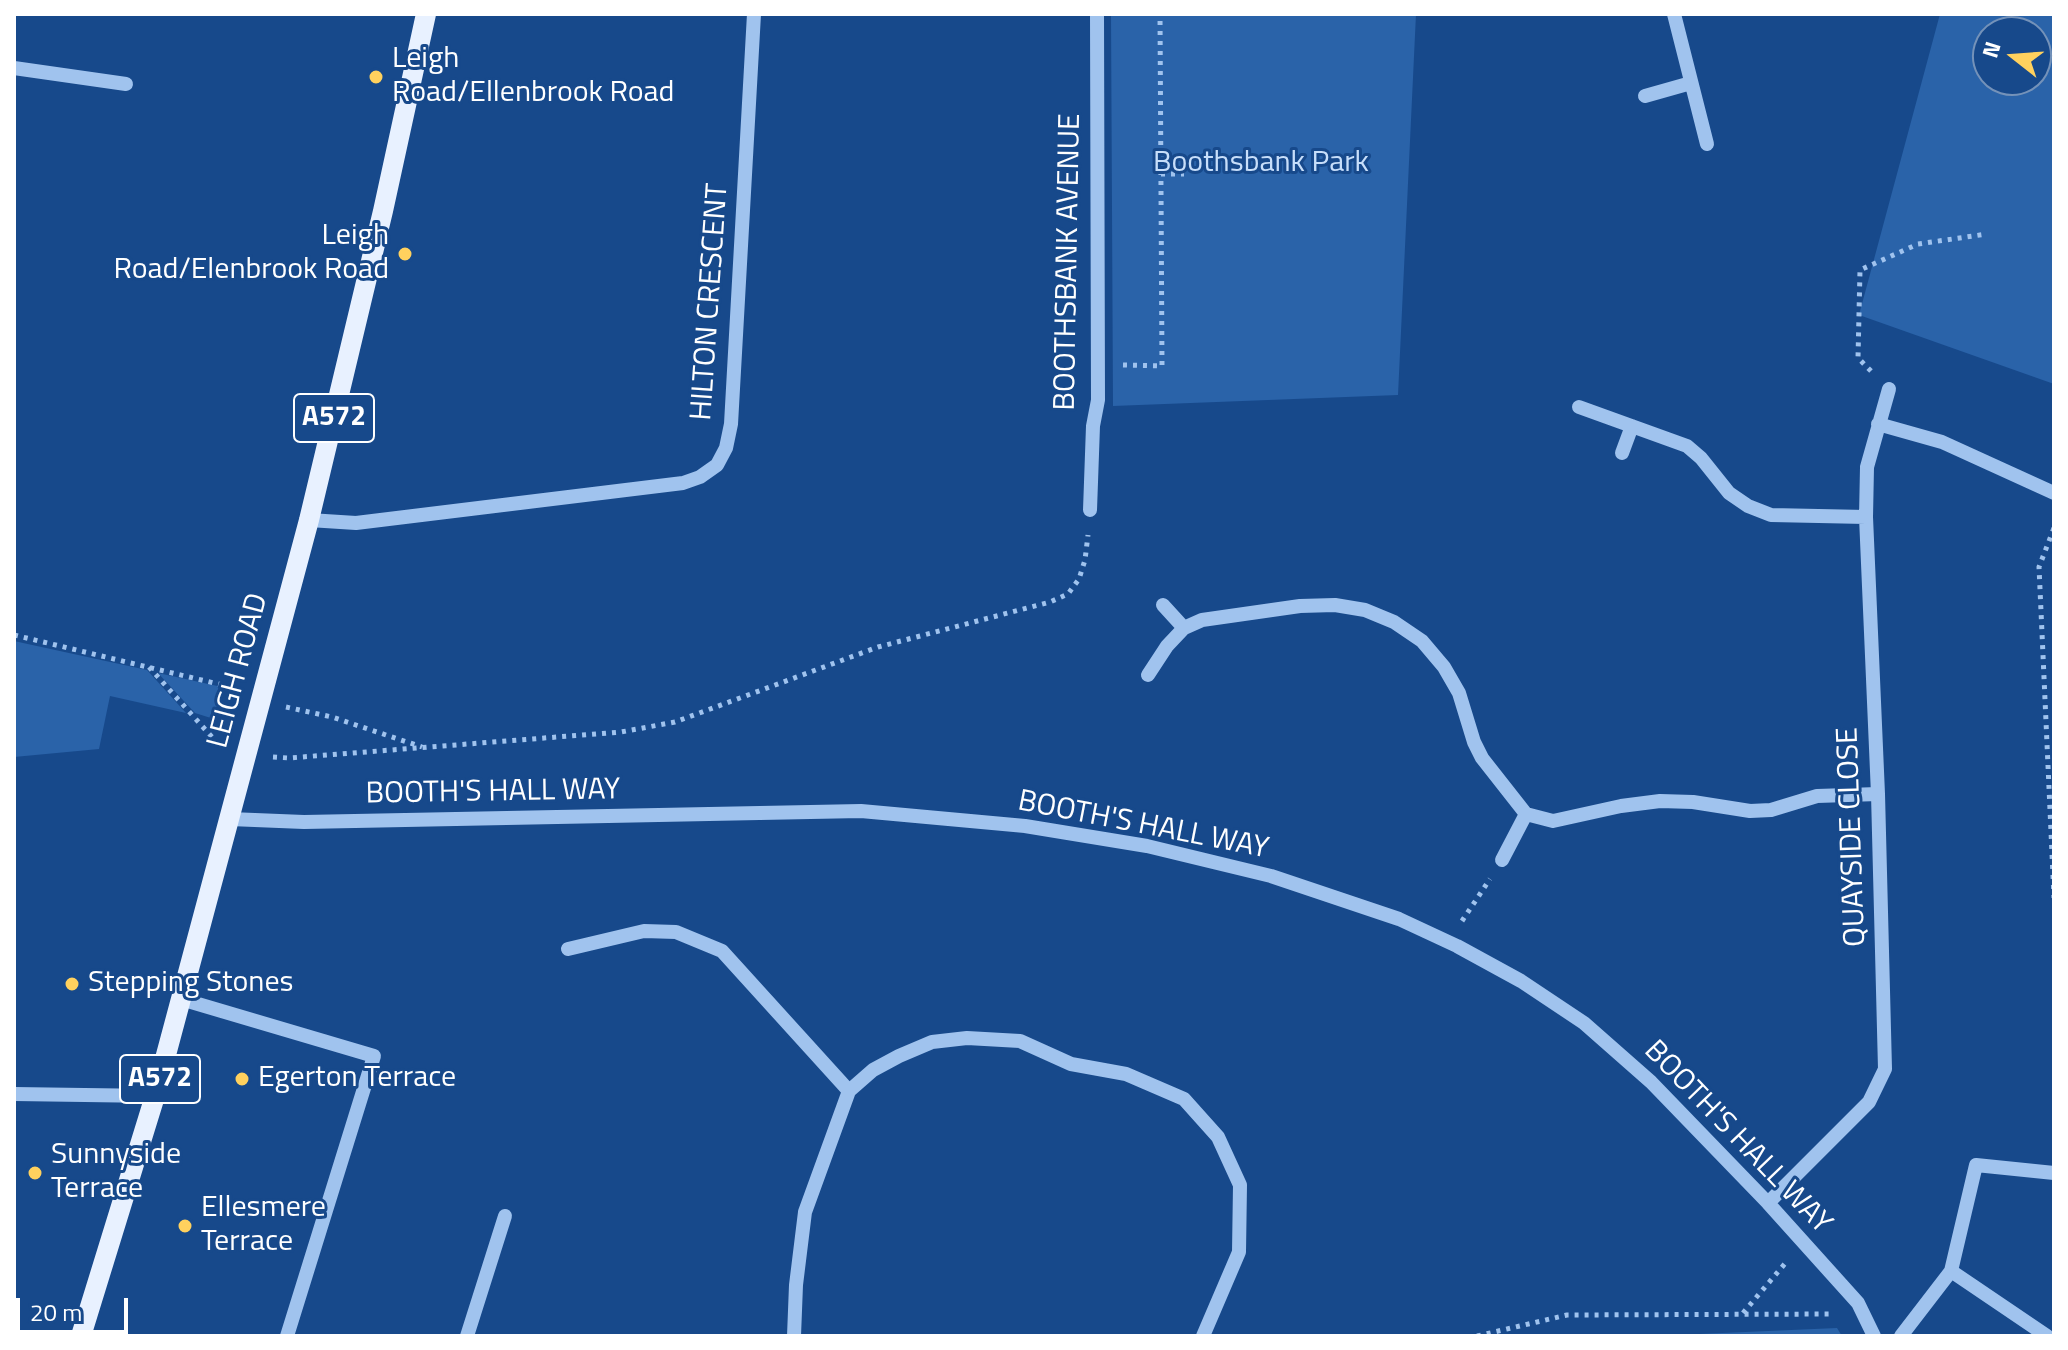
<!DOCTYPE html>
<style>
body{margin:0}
#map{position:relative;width:2068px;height:1350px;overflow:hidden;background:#17498b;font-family:"Titillium Web",sans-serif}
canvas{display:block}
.frame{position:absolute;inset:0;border:16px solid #fff;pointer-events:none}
.north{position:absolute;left:1972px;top:16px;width:80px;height:80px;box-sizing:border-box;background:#17498b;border:2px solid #7492b9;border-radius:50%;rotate:287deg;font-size:22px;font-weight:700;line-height:32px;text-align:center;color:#fff}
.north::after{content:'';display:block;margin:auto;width:28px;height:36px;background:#ffd15e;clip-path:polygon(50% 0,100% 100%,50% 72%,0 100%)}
.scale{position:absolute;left:16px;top:1298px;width:112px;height:36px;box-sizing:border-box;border:4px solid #fff;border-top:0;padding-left:10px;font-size:24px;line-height:28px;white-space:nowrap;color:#fff;-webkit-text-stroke:6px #17498b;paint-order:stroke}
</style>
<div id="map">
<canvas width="2068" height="1350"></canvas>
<div class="frame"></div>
<div class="north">N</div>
<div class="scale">20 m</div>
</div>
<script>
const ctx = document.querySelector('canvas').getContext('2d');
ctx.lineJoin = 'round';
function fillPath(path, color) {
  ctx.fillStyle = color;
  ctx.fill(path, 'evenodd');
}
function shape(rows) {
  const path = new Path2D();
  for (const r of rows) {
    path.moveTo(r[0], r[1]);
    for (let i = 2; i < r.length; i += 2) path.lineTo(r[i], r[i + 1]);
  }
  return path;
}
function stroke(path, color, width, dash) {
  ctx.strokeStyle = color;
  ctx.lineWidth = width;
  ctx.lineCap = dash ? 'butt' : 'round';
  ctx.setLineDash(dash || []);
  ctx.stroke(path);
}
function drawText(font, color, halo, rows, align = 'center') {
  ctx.font = font + ' "Titillium Web",sans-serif';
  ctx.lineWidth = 6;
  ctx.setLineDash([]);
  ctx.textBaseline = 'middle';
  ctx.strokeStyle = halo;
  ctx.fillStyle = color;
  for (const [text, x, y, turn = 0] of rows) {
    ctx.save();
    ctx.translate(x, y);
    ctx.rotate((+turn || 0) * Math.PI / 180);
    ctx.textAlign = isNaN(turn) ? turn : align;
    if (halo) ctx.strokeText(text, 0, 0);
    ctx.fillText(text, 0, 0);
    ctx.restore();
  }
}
fillPath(shape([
 [1111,14,1416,14,1398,395,1113,406],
 [1940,14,2054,14,2054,384,1859,315],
 [2036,32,2036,80,1988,80,1988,32],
 [14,641,147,670,186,713,110,696,99,749,14,757],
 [158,673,222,687,214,719,195,713],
 [1837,1328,1842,1336,1699,1334]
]), '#2a63a9');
stroke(shape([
 [1161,174,1184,174],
 [1123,365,1162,366,1160,14],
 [1871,371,1858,358,1860,270,1918,244,1987,234],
 [2054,528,2039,567,2054,898],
 [14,635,235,688],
 [149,667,220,746],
 [286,707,332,717,422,747],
 [273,757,289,758,621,732,675,722,878,647,1050,602,1068,594,1079,579,1085,560,1088,535],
 [1462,921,1490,879],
 [1743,1313,1788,1260],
 [1477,1336,1567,1315,1834,1314]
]), '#a0c3ee', 5, [4, 6]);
stroke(shape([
 [1674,14,1707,144],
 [14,68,126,84],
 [1645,96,1691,83],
 [1579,407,1687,446,1701,458,1729,493,1748,506,1771,515,1866,517],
 [1878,424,1942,442,2054,493],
 [1622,453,1632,426],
 [1090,510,1093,426,1098,400,1097,14],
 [309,520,356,523,683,483,700,477,717,465,726,448,731,424,754,14],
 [1163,605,1184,628],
 [1148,675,1167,646,1184,628,1202,620,1300,606,1335,605,1365,610,1394,622,1422,641,1444,667,1459,693,1474,742,1482,758,1526,814,1553,821,1621,806,1660,801,1693,802,1750,811,1771,810,1817,796,1878,794],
 [230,819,304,822,861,811,1025,826,1147,846,1271,876,1399,919,1457,946,1521,981,1584,1023,1651,1082,1768,1203,1858,1303,1874,1336],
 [1502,860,1526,814],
 [568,949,644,931,676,932,722,951,849,1091],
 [181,999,374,1056,287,1336],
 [14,1094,155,1096],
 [1768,1203,1869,1102,1885,1069,1878,794,1866,517,1867,467,1889,389],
 [1951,1271,2047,1336],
 [467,1336,505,1216],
 [794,1336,796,1285,805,1212,849,1091,873,1070,899,1056,932,1042,967,1038,1020,1041,1071,1064,1126,1074,1184,1099,1218,1137,1240,1185,1239,1252,1203,1336],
 [1901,1336,1951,1271,1976,1165,2054,1173]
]), '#a0c3ee', 14);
stroke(shape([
 [81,1336,155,1096,309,520,383,211,426,14]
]), '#e8f1ff', 20);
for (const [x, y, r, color] of [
 [376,77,8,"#ffd15e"],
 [405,254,8,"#ffd15e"],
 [72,984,8,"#ffd15e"],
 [242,1079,8,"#ffd15e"],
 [35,1173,8,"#ffd15e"],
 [185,1226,8,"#ffd15e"]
]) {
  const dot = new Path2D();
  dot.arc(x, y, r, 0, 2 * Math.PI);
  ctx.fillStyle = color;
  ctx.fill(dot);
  stroke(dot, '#17498b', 3);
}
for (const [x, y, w] of [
 [334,418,80],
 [160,1079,80]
]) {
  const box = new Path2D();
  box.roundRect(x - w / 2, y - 24, w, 48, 6);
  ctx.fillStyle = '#17498b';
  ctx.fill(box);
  stroke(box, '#fff', 2);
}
drawText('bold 28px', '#fff', null, [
 ["A572",334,418],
 ["A572",160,1079]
]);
drawText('30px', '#fff', '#17498b', [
 ["Leigh",392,60],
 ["Road/Ellenbrook Road",392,94],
 ["Leigh",389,237,"right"],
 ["Road/Elenbrook Road",389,271,"right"],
 ["Stepping Stones",88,984],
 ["Egerton Terrace",258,1079],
 ["Sunnyside",51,1156],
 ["Terrace",51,1190],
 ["Ellesmere",201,1209],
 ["Terrace",201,1243]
], 'left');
drawText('30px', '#c7defa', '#17498b', [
 ["Boothsbank Park",1261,164]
]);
drawText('30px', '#fff', '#17498b', [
 ["BOOTHSBANK AVENUE",1069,262,-89],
 ["HILTON CRESCENT",711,302,-86],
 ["LEIGH ROAD",239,671,-75],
 ["BOOTH'S HALL WAY",493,793,-1],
 ["BOOTH'S HALL WAY",1143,826,11],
 ["QUAYSIDE CLOSE",1853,837,-92],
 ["BOOTH'S HALL WAY",1737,1138,46]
]);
</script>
